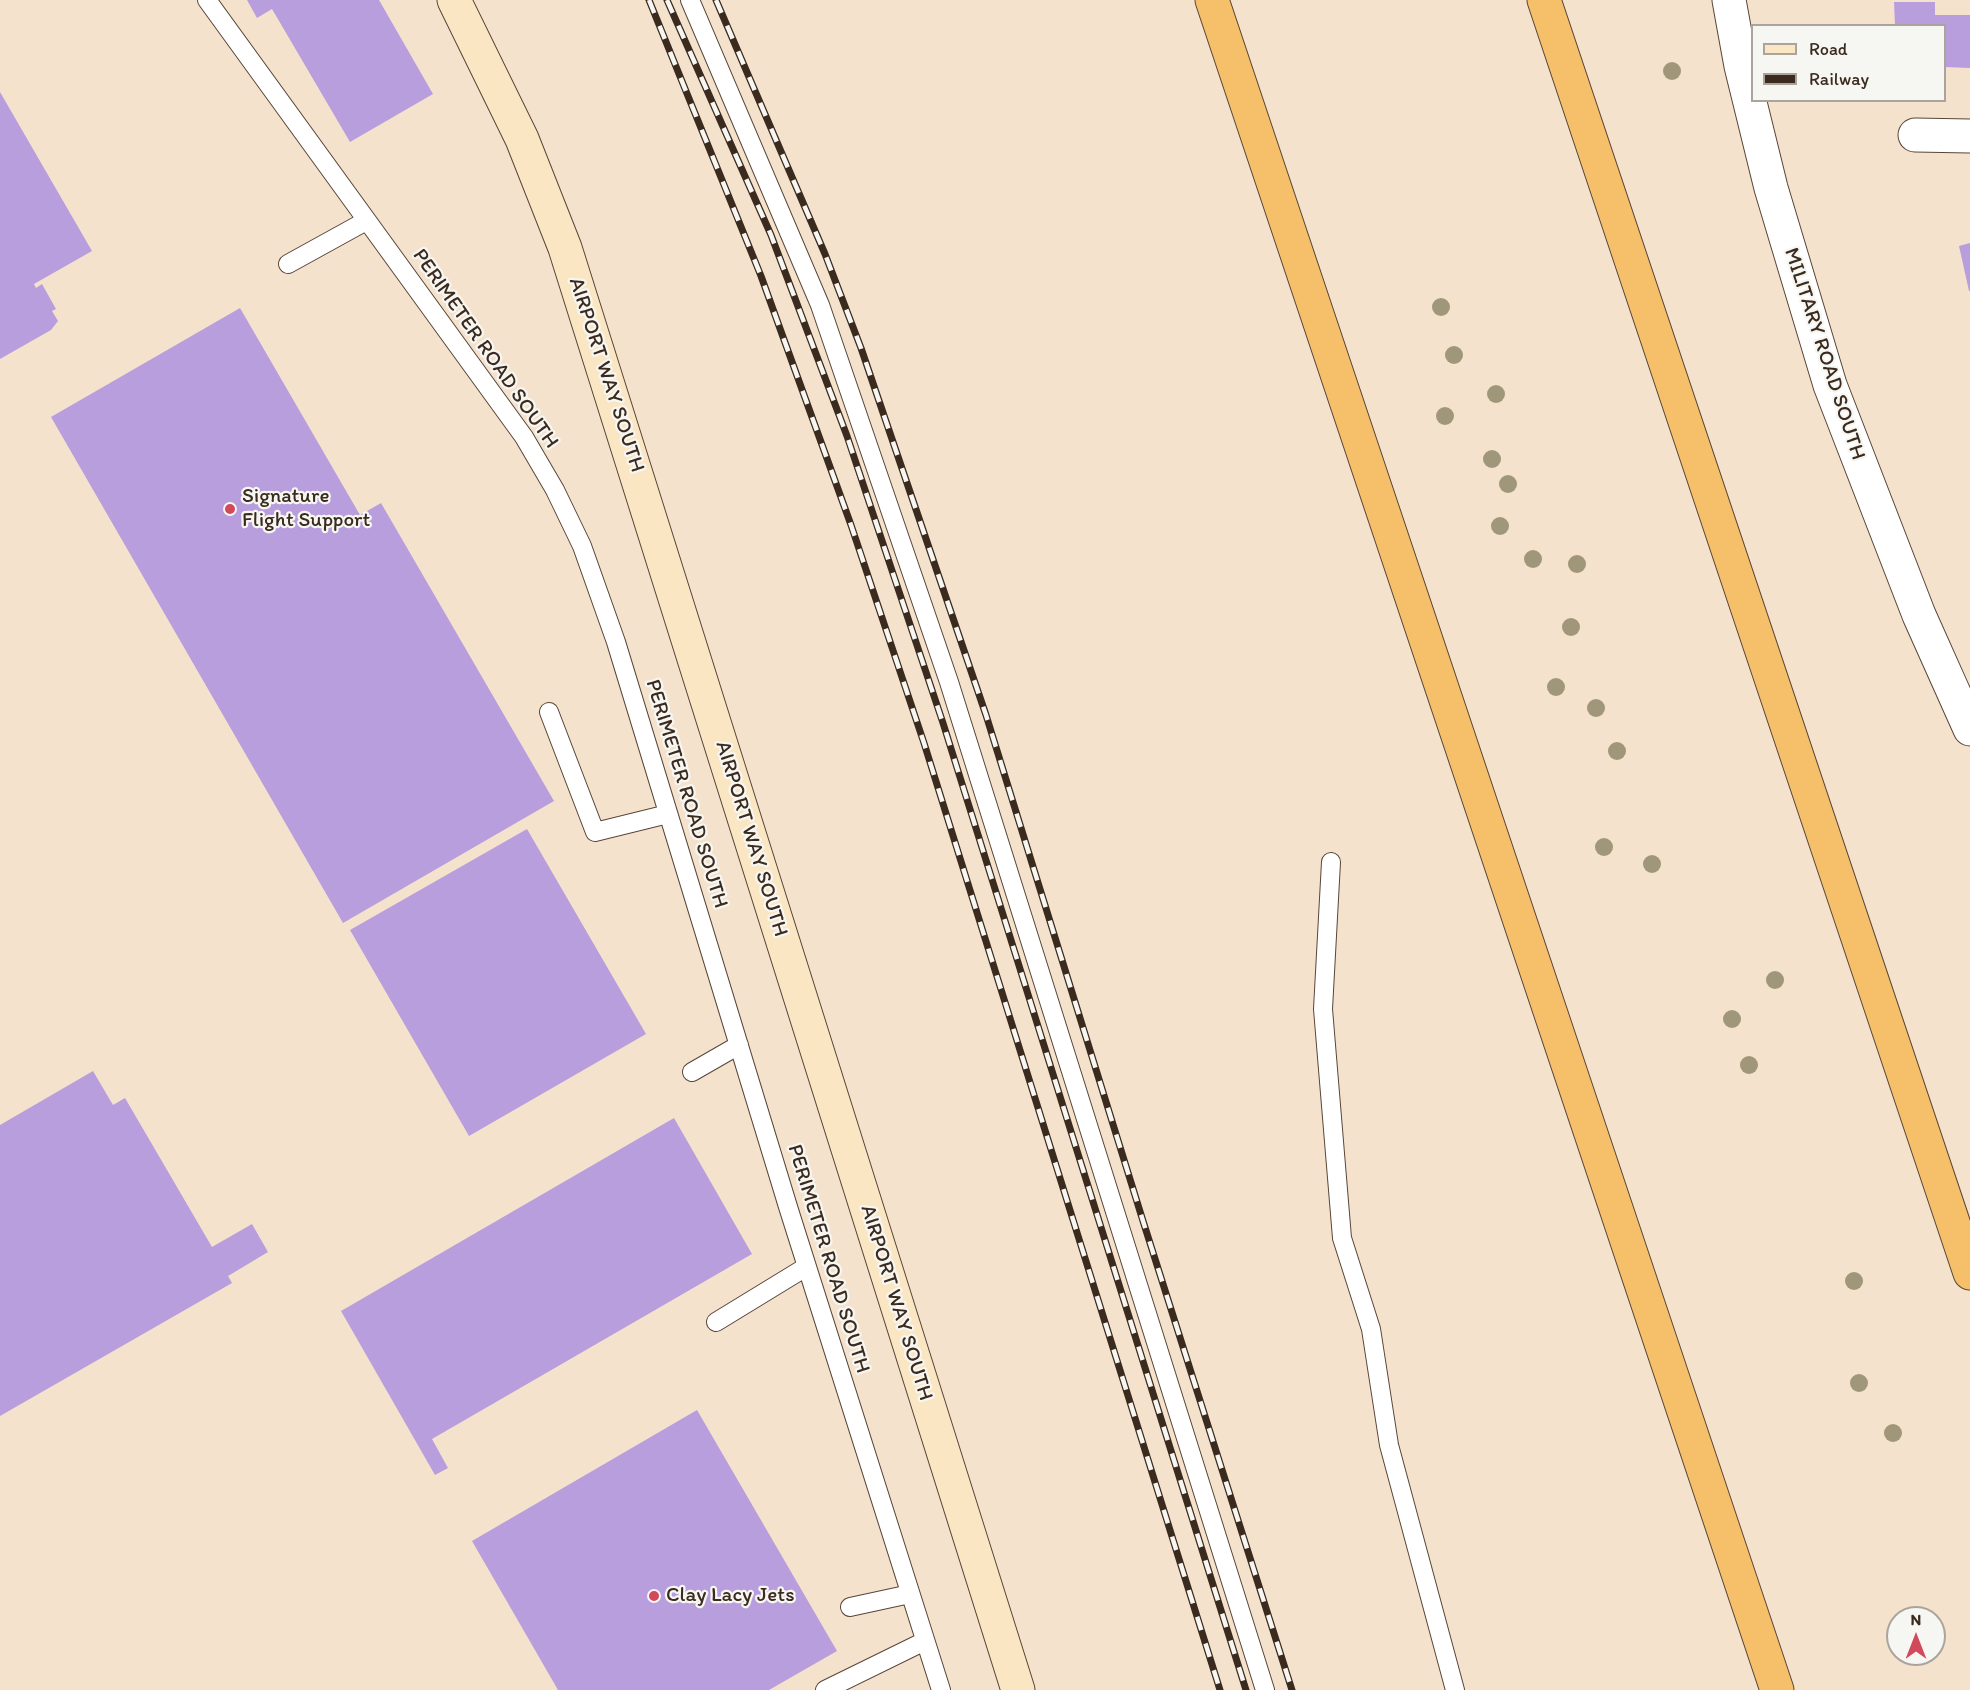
<!DOCTYPE html>
<style>
body{margin:0}
#map{position:relative;width:1970px;height:1690px;overflow:hidden;background:#f5e2cd;font-family:Itim,sans-serif}
canvas{display:block}
.legend{position:absolute;left:1751px;top:24px;width:195px;height:78px;box-sizing:border-box;background:#f6f6f2;border:2px solid #aba49d;margin:0;padding:8px 10px;list-style:none;font-size:18px;color:#3b2a1e}
.legend li{display:flex;align-items:center;gap:12px;height:30px}
.legend b{width:30px;border:2px solid #aba49d}
.north{position:absolute;left:1886px;top:1606px;width:60px;height:60px;box-sizing:border-box;background:#f6f6f2;border:2px solid #aba49d;border-radius:50%;rotate:0deg;font-size:16px;font-weight:700;line-height:24px;text-align:center;color:#3b2a1e}
.north::after{content:'';display:block;margin:auto;width:21px;height:27px;background:#d1495b;clip-path:polygon(50% 0,100% 100%,50% 72%,0 100%)}
</style>
<div id="map">
<canvas width="1970" height="1690"></canvas>
<ul class="legend">
<li><b style="height:8px;background:#fbe6c4"></b>Road</li>
<li><b style="height:8px;background:#3b2a1e"></b>Railway</li>
</ul>
<div class="north">N</div>
</div>
<script>
const ctx = document.querySelector('canvas').getContext('2d');
ctx.lineJoin = 'round';
function fillPath(path, color) {
  ctx.fillStyle = color;
  ctx.fill(path, 'evenodd');
}
function shape(rows) {
  const path = new Path2D();
  for (const r of rows) {
    path.moveTo(r[0], r[1]);
    for (let i = 2; i < r.length; i += 2) path.lineTo(r[i], r[i + 1]);
  }
  return path;
}
function stroke(path, color, width, dash) {
  ctx.strokeStyle = color;
  ctx.lineWidth = width;
  ctx.lineCap = dash ? 'butt' : 'round';
  ctx.setLineDash(dash || []);
  ctx.stroke(path);
}
function drawText(font, color, halo, rows, align = 'center') {
  ctx.font = font + ' Itim,sans-serif';
  ctx.lineWidth = 4.5;
  ctx.setLineDash([]);
  ctx.textBaseline = 'middle';
  ctx.strokeStyle = halo;
  ctx.fillStyle = color;
  for (const [text, x, y, turn = 0] of rows) {
    ctx.save();
    ctx.translate(x, y);
    ctx.rotate((+turn || 0) * Math.PI / 180);
    ctx.textAlign = isNaN(turn) ? turn : align;
    if (halo) ctx.strokeText(text, 0, 0);
    ctx.fillText(text, 0, 0);
    ctx.restore();
  }
}
fillPath(shape([
 [247,0,379,0,433,94,350,142,272,9,257,18],
 [1894,2,1935,2,1935,15,1970,15,1970,68,1944,67,1944,26,1895,26],
 [0,92,92,251,34,284,36,288,42,284,56,309,52,311,58,321,51,330,0,359],
 [1970,243,1970,291,1969,291,1959,246],
 [240,308,360,515,381,503,554,801,343,923,51,417],
 [527,829,646,1034,469,1136,350,930],
 [93,1071,113,1105,125,1098,212,1247,252,1224,268,1252,228,1276,232,1283,0,1416,0,1125],
 [674,1118,752,1254,432,1439,448,1468,435,1475,341,1311],
 [697,1410,837,1651,769,1690,558,1690,472,1541]
]), '#b89edd');
const service = shape([
 [207,0,524,437,555,490,582,546,616,642,789,1210,941,1690],
 [690,0,820,305,949,682,1265,1690],
 [288,264,366,221],
 [549,712,595,832,668,814],
 [1331,862,1323,1009,1342,1238,1371,1329,1389,1445,1455,1690],
 [692,1072,739,1045],
 [716,1322,806,1267],
 [850,1607,910,1594],
 [825,1690,925,1641]
]);
const minor = shape([
 [1729,0,1741,66,1771,188,1830,385,1919,615,1970,729],
 [1915,135,1970,136]
]);
const secondary = shape([
 [454,0,522,139,565,248,1018,1690]
]);
const motorway = shape([
 [1212,0,1777,1690],
 [1544,0,1970,1273]
]);
stroke(service, '#574638', 20);
stroke(minor, '#574638', 35);
stroke(secondary, '#574638', 35);
stroke(motorway, '#574638', 35);
stroke(service, '#fff', 18);
stroke(minor, '#fff', 33);
stroke(secondary, '#fbe6c4', 33);
stroke(motorway, '#f6c06b', 33);
const rail = shape([
 [649,0,761,276,851,525,924,743,1220,1690],
 [667,0,771,235,847,436,943,723,1246,1690],
 [716,0,825,254,861,348,986,715,1143,1221,1292,1690]
]);
stroke(rail, '#3b2a1e', 7);
stroke(rail, '#f6f6f2', 4.5, [14]);
ctx.fillStyle = '#a0977a';
for (const [x, y] of [
 [1672,71],
 [1441,307],
 [1454,355],
 [1496,394],
 [1445,416],
 [1492,459],
 [1508,484],
 [1500,526],
 [1533,559],
 [1577,564],
 [1571,627],
 [1556,687],
 [1596,708],
 [1617,751],
 [1604,847],
 [1652,864],
 [1775,980],
 [1732,1019],
 [1749,1065],
 [1854,1281],
 [1859,1383],
 [1893,1433]
]) {
  ctx.beginPath();
  ctx.arc(x, y, 9, 0, 2 * Math.PI);
  ctx.fill();
}
for (const [x, y, r, color] of [
 [230,509,6,"#d1495b"],
 [654,1596,6,"#d1495b"]
]) {
  const dot = new Path2D();
  dot.arc(x, y, r, 0, 2 * Math.PI);
  ctx.fillStyle = color;
  ctx.fill(dot);
  stroke(dot, '#f6f6f2', 2);
}
drawText('21px', '#3b2a1e', '#f6f6f2', [
 ["PERIMETER ROAD SOUTH",485,349,55],
 ["MILITARY ROAD SOUTH",1824,354,72],
 ["AIRPORT WAY SOUTH",606,375,72],
 ["PERIMETER ROAD SOUTH",686,794,73],
 ["AIRPORT WAY SOUTH",751,839,73],
 ["PERIMETER ROAD SOUTH",828,1259,73],
 ["AIRPORT WAY SOUTH",896,1303,73]
]);
drawText('21px', '#3b2a1e', '#f6f6f2', [
 ["Signature",242,497],
 ["Flight Support",242,521],
 ["Clay Lacy Jets",666,1596]
], 'left');
</script>
